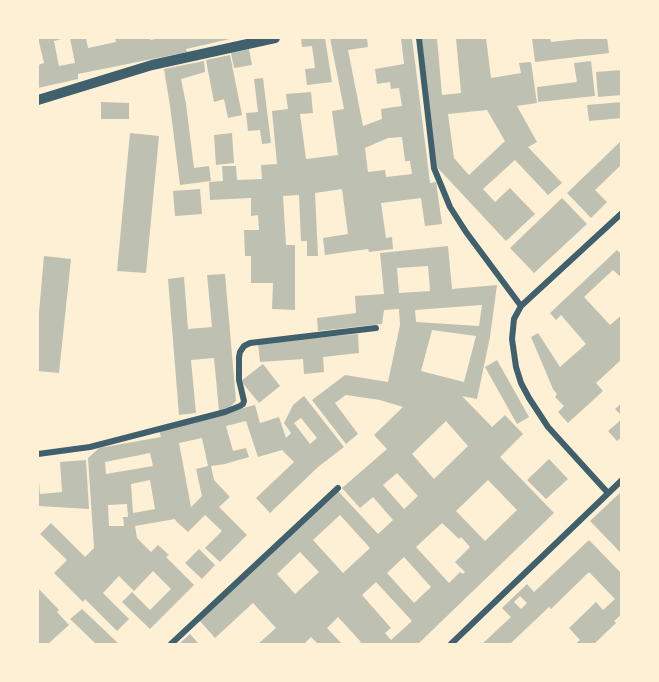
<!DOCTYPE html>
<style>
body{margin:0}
#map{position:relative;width:659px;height:682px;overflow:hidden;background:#fdf0d5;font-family:Helvetica,sans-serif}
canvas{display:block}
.frame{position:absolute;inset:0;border:39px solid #fdf0d5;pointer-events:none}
</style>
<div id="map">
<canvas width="659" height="682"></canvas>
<div class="frame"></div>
</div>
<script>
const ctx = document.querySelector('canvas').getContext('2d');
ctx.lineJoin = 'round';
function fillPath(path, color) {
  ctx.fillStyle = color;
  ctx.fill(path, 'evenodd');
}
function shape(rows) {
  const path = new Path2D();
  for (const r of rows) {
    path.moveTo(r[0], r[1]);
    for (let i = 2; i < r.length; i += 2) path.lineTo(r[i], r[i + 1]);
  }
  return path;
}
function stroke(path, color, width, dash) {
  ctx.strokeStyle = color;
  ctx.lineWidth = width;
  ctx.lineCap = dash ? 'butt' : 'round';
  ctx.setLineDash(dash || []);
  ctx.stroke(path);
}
fillPath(shape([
 [38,38,65,38,54,41,59,66,75,63,70,38,86,38,88,48,116,42,115,38,150,38,150,40,161,38,234,38,186,49,187,52,78,74,78,79,38,88,38,65,44,63],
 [301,38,325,38,332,82,307,85,305,69,315,68,312,46,302,47],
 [330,38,367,38,368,47,348,50,363,126,382,119,381,109,402,106,399,88,391,89,390,82,377,84,375,69,404,64,401,38,412,38,430,183,436,182,442,224,425,226,421,198,381,203,386,238,392,237,393,249,369,252,368,249,325,255,323,238,348,234,342,189,315,193,318,256,307,256,307,241,301,241,299,195,283,196,286,245,295,245,295,310,272,309,273,283,251,283,251,256,245,256,244,230,259,230,258,215,251,216,251,198,210,200,209,182,223,181,222,166,236,166,237,180,262,179,261,165,277,164,272,111,288,109,286,94,311,92,313,113,300,114,306,159,338,155,332,111,344,109],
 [402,137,405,161,410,161,412,174,386,177,385,170,368,172,365,148,388,138],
 [422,38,437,38,442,95,461,93,456,38,486,38,491,78,521,73,519,63,531,62,537,103,517,106,537,142,528,147,562,183,548,195,515,160,483,189,495,202,510,188,535,214,506,241,435,165],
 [487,110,505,141,469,175,454,158,448,114],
 [532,38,550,38,551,42,587,38,607,38,609,53,535,62],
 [249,49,252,65,234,68,231,53],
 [230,55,242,115,228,118,224,99,214,102,206,60],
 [204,61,205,72,181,79,186,104,194,168,209,166,211,181,180,185,170,106,164,69],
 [591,61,595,96,538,102,537,87,577,82,574,63],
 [622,70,622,95,598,97,596,72],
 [263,78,271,143,262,144,260,130,248,131,246,113,258,112,254,79],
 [101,102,129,103,129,119,101,119],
 [622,102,622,118,589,121,587,105],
 [130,133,159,136,146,273,117,271],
 [232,133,234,163,216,165,214,135],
 [622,140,622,168,620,166,595,190,607,202,591,218,567,193],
 [200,189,202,214,175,216,173,191],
 [562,198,587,224,534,273,510,248],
 [448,246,452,289,497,285,490,337,477,399,462,396,492,427,505,415,523,434,500,457,554,513,418,644,358,644,361,642,338,617,327,628,342,644,318,644,311,637,304,644,258,644,276,628,253,603,215,638,199,620,338,491,378,534,393,520,373,497,360,508,342,488,387,449,374,435,403,407,380,400,346,395,335,403,358,434,346,444,312,400,345,375,388,382,400,325,399,309,384,310,382,324,318,331,317,318,356,313,355,296,384,294,380,253],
 [428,266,430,291,399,293,397,268],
 [482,305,479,326,416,322,415,310],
 [432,330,476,336,464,382,421,371],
 [446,421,468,446,434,479,412,454],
 [397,473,418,496,404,509,383,485],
 [488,480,517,510,485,541,456,511],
 [340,515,370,548,343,573,313,540],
 [442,523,459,539,461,537,470,547,455,562,465,572,463,574,460,572,449,583,416,547],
 [300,552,319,572,295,594,277,574],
 [404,557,431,587,414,603,387,573],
 [376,582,412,621,391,640,385,633,391,628,362,595],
 [617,250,622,255,622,278,613,270,584,297,610,325,622,315,622,359,596,383,603,391,568,423,558,412,564,406,555,397,557,394,553,389,531,337,538,333,560,367,586,344,561,315,556,320,550,313],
 [44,256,71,259,59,373,38,371,38,324],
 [225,274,236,401,229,408,219,411,214,358,191,360,196,413,179,415,168,279,184,277,188,329,212,327,207,275],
 [358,334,359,353,323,357,324,372,304,374,303,359,260,362,258,343],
 [497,360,529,417,517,424,485,367],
 [263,364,280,386,259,403,241,381],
 [304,396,344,447,318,467,270,513,256,498,294,462,282,450,258,457,246,421,226,426,233,451,246,448,249,457,225,464,211,466,214,480,230,497,219,507,247,535,220,562,205,548,222,531,205,515,188,532,176,521,175,519,135,526,137,538,151,552,158,545,169,555,166,557,194,585,150,629,122,602,132,592,150,610,171,589,153,571,134,591,119,576,103,593,129,619,117,631,85,599,83,602,54,573,67,560,40,534,51,523,85,557,94,548,88,458,99,448,161,437,159,430,255,405,260,423,279,417,286,438,291,433,284,423,293,405],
 [301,418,317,438,310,444,294,423],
 [202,438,208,466,196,469,202,496,191,507,179,443],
 [150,453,153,466,106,474,105,462],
 [150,480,155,509,133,513,131,484],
 [127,504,128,517,123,517,124,526,109,526,108,505],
 [622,403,622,416,615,409],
 [622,419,622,437,617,441,608,431],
 [549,459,568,479,546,499,527,480],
 [86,460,89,509,38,506,38,482,39,482,40,494,62,492,60,462],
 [622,491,622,554,590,521],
 [589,540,622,574,622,614,614,621,616,623,594,644,575,644,580,640,569,628,596,602,603,610,615,599,589,572,551,609,549,607,510,644,482,644,511,617,502,608,527,584,534,592],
 [520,596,527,603,521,609,514,602],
 [199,549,215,565,202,579,185,563],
 [38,588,59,610,57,612,69,625,48,644,38,644],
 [82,609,119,644,96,644,70,619],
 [190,634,199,644,179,644]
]), '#bec0b2');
stroke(shape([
 [419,38,434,168,450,207,466,232,521,306],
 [38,454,90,447,225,412,240,406,243,404,244,401,239,380,239,357,240,352,244,346,250,343,376,328],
 [608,493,548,427,529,398,521,383,516,367,512,339,514,319,521,306,622,213],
 [171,644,338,488],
 [451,644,622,480]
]), '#3f606c', 6);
stroke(shape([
 [38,100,152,65,275,38]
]), '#3f606c', 10);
</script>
